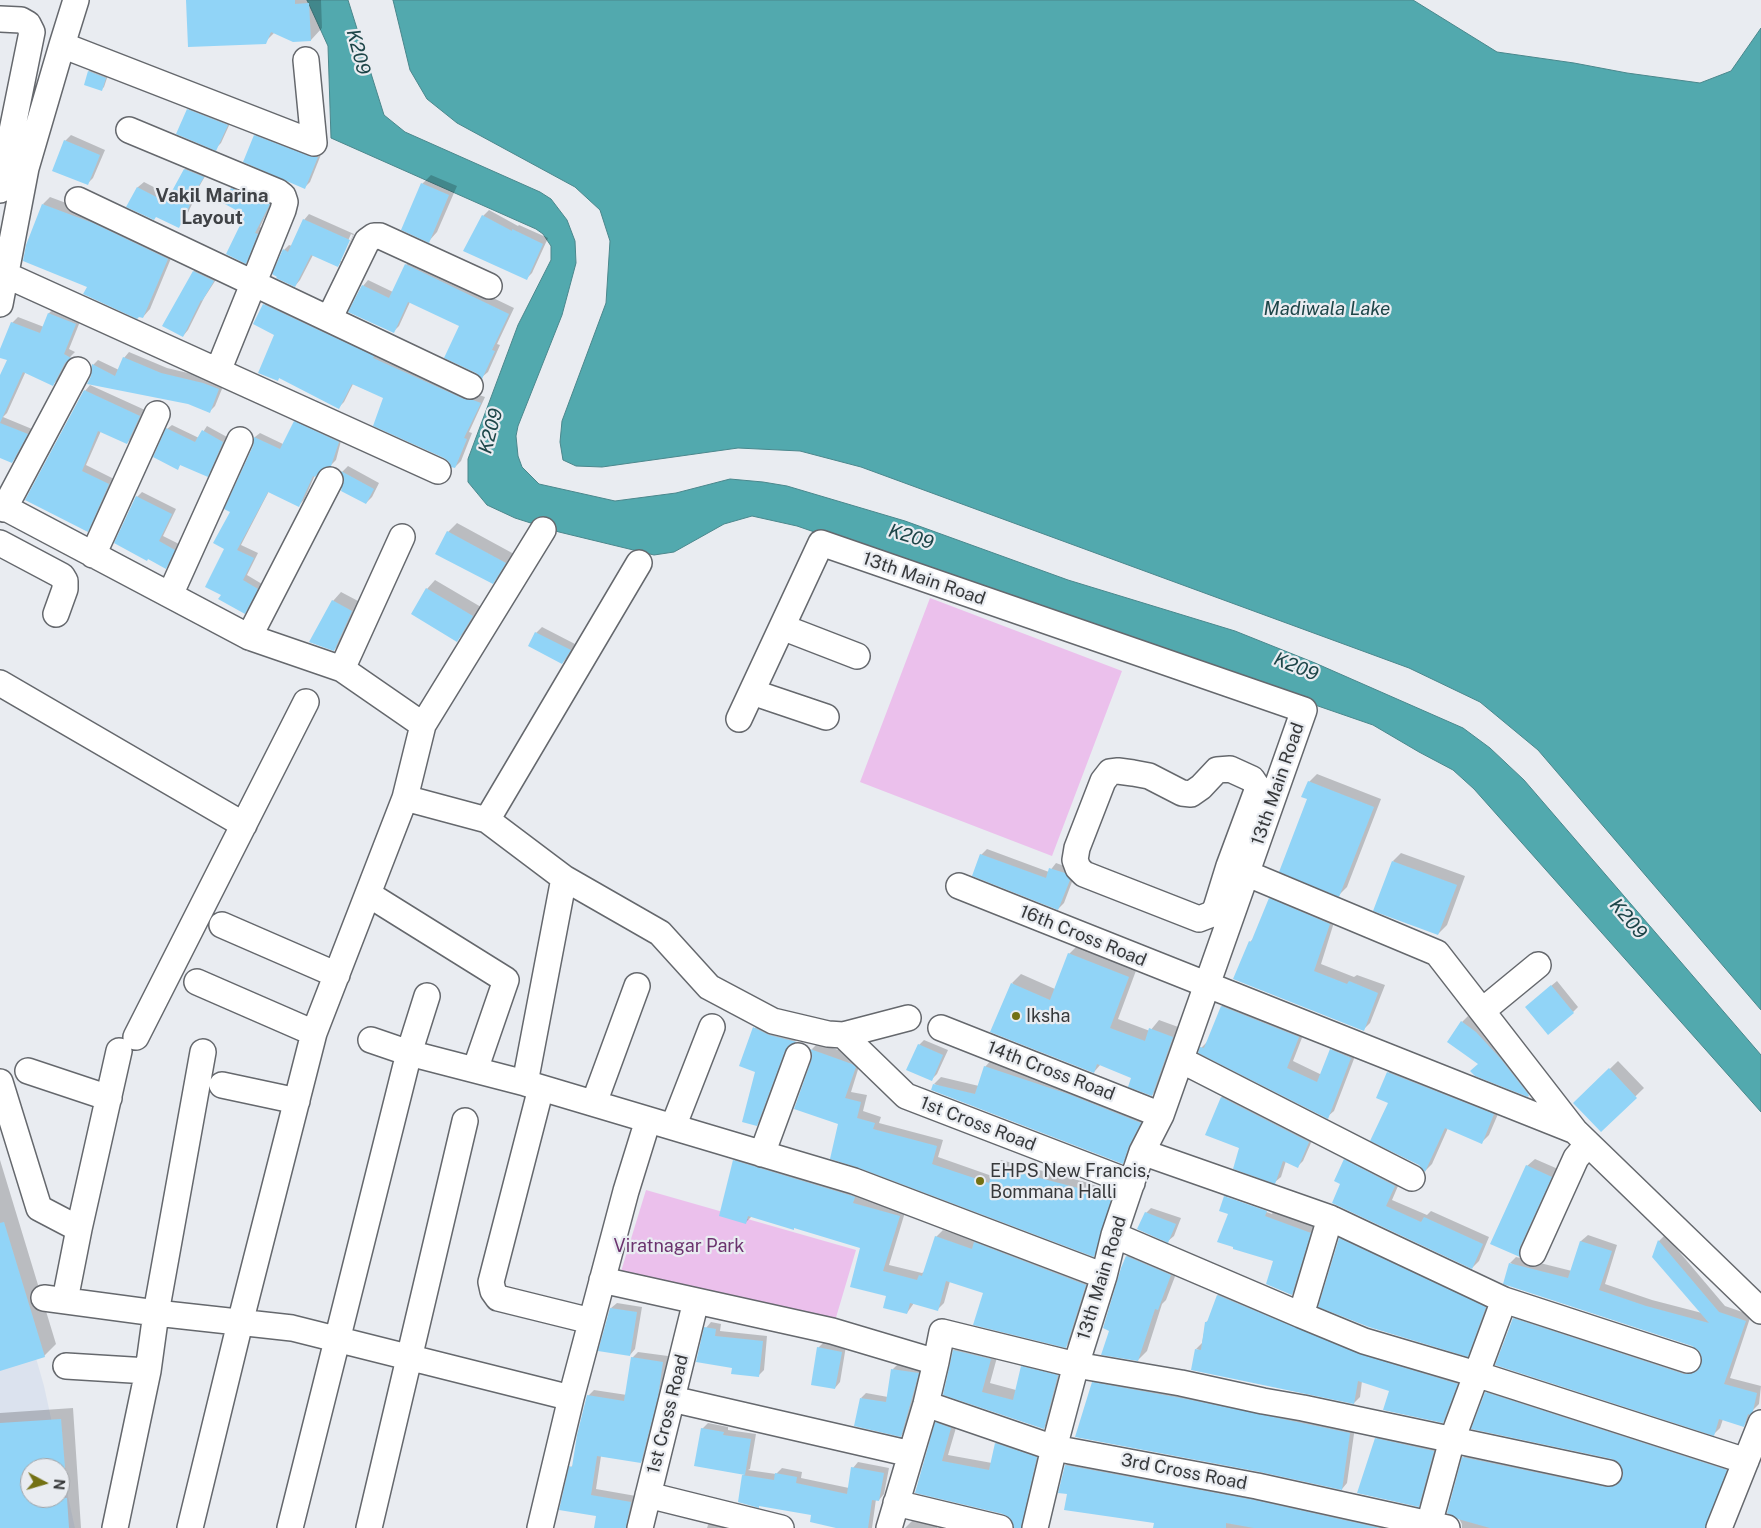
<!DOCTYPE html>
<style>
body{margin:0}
#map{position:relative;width:1761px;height:1528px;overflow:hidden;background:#e9ecf1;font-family:"Public Sans",sans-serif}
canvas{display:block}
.north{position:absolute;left:20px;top:1458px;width:50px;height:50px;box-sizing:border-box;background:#e9ecf1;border:1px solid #a2a4a8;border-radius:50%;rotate:96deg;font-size:14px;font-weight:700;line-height:20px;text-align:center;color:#37393b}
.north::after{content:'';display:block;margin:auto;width:18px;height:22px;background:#737114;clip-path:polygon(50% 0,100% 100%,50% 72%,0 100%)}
</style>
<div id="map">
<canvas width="1761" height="1528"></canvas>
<div class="north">N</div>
</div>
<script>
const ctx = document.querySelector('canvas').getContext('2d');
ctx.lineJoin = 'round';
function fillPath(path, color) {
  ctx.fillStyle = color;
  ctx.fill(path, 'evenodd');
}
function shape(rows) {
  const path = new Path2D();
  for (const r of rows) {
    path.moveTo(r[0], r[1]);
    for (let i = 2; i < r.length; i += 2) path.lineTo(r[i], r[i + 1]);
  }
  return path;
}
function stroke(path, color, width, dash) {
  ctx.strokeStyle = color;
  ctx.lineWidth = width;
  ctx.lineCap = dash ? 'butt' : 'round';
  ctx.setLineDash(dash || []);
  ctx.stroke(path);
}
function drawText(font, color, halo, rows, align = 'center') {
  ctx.font = font + ' "Public Sans",sans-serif';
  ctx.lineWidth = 4.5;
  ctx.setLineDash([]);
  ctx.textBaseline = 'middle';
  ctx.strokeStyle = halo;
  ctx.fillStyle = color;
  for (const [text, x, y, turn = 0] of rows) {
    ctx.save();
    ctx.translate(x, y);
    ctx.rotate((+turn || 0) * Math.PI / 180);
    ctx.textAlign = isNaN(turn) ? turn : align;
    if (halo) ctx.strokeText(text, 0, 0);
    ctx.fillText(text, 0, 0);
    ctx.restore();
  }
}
fillPath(shape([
 [0,1232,44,1386,75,1528,0,1528],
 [30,1468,60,1468,60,1498,30,1498]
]), '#dbe2ee');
fillPath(shape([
 [930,598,1122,671,1052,856,860,782],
 [646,1190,856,1250,832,1331,619,1278]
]), '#ebc0ec');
const water = shape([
 [307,0,348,0,384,115,405,132,540,192,551,199,567,220,575,241,576,263,562,315,518,426,516,436,518,456,522,467,539,484,615,501,676,493,730,479,763,482,787,486,905,521,1068,580,1235,631,1315,663,1463,728,1490,748,1524,780,1761,1055,1761,1112,1474,789,1453,770,1419,752,1373,725,797,526,752,516,724,524,674,552,654,555,559,532,515,518,487,505,468,482,468,459,518,325,551,260,551,246,543,234,536,229,331,138,328,46,307,0],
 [393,0,1413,0,1497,52,1574,63,1627,73,1700,83,1731,71,1761,28,1761,1010,1538,750,1480,702,1409,668,861,467,800,451,738,448,602,467,576,466,563,460,560,442,562,421,606,303,610,241,600,210,575,187,457,123,427,99,410,70,393,0]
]);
fillPath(water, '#52a9ae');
stroke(water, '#4a878c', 1);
fillPath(shape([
 [187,0,321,0,322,28,311,40,274,33,265,42],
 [91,69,108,75,104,87,102,89,85,84,89,71],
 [194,104,232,119,221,143,215,149,188,110],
 [261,130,322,152,310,182,305,187,255,136],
 [71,135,105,150,93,178,87,184,65,141],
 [191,164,208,171,192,199,194,200,184,221,178,227,156,216,128,206,138,187,144,182,171,196,185,169],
 [431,175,457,186,437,232,429,241,422,184],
 [238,183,274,198,260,227,263,228,251,257,246,262,247,214,232,189],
 [50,197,101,216,174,251,150,309,143,317,88,286,43,204],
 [489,210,518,226,519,225,548,238,532,273,526,279,483,216],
 [309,214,354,234,343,260,337,266,313,255,300,280,295,286,284,250,289,245,292,246,304,220],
 [351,234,353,235,342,261,339,261],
 [412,259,514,308,497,344,500,345,488,372,482,377,460,325,410,302,399,326,393,332,363,286,368,280,393,292,406,265],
 [200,266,219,275,204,298,188,330,183,336,164,326,194,271],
 [270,299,470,394,479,395,485,397,469,432,472,433,461,461,455,467,385,398,353,384,344,402,339,407,280,377,278,379,275,334,255,324,264,305],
 [55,308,81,319,69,349,75,352,71,356,59,379,53,384,26,371,7,413,3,417,32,429,17,456,12,462,0,457,0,378,8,360,0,356,0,352,12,323,18,317,44,327,49,313],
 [129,352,167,368,209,378,224,384,215,406,209,412,188,403,92,377,93,365,98,360,119,370,124,358],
 [90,385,145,410,133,437,127,443,101,431,86,465,114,479,93,525,87,531,27,499,85,391],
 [299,417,342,437,336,460,331,465,323,466,315,475,304,500,299,505,269,491,241,545,258,553,247,575,262,584,249,608,245,612,223,594,225,549,231,511,254,446,255,437,260,433,283,444,295,422],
 [172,425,199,438,207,426,227,437,212,471,207,475,181,464,177,468,167,429],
 [348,466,379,483,372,497,366,503,346,480,342,472],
 [142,492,176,509,163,536,179,544,171,562,166,568,137,497],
 [457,523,514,554,501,574,493,583,448,532],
 [435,580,481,607,466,631,457,640,427,589],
 [341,592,360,602,343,641,334,650,333,601],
 [542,627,575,644,568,657,562,663,530,646,536,633],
 [1317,774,1381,799,1347,887,1339,895,1309,782],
 [987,849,1049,872,1056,863,1070,868,1075,874,1064,903,1058,909,981,855],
 [1401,853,1465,876,1447,925,1438,934,1393,861],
 [1277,892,1336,916,1321,964,1354,977,1357,975,1385,985,1370,1023,1363,1030,1250,942,1254,938,1270,899],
 [1078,945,1137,968,1118,1019,1150,1031,1159,1020,1181,1028,1161,1086,1152,1095,1133,1077,1101,1064,1094,1072,1012,983,1021,974,1055,989,1069,954],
 [1557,981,1578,1007,1573,1012,1533,1001],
 [1228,1000,1305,1030,1293,1061,1322,1075,1332,1050,1338,1043,1357,1051,1334,1111,1327,1117,1201,1048,1208,1041,1222,1006],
 [1468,1016,1482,1026,1534,1089,1527,1095,1480,1064,1462,1022],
 [762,1020,803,1034,796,1041,792,1042,764,1117,757,1125,757,1072,741,1066,755,1028],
 [924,1040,948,1050,937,1074,931,1080,919,1045],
 [818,1043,859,1057,861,1060,851,1092,867,1095,863,1111,881,1117,879,1123,943,1140,938,1157,992,1176,995,1167,1001,1160,1085,1182,1116,1193,1100,1249,1094,1255,860,1166,840,1123,812,1049],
 [992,1059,1147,1115,1130,1155,1122,1163,934,1084,941,1077,979,1086,985,1067],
 [1618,1061,1644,1088,1601,1130,1575,1103],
 [1396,1065,1501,1107,1489,1135,1482,1142,1448,1128,1432,1164,1425,1171,1389,1103,1388,1073],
 [1227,1092,1314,1136,1303,1161,1298,1166,1286,1161,1281,1177,1275,1182,1240,1148,1207,1134,1222,1097],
 [1352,1153,1401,1179,1392,1200,1427,1215,1431,1211,1489,1237,1479,1261,1472,1268,1342,1183,1345,1160],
 [741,1154,906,1209,889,1265,922,1273,925,1271,936,1237,943,1230,976,1241,982,1236,1092,1278,1073,1339,1066,1346,985,1292,950,1281,944,1303,937,1310,914,1303,907,1313,888,1295,861,1247,795,1227,793,1229,752,1216,746,1222,734,1161],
 [1535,1159,1558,1169,1526,1248,1519,1256,1492,1243,1527,1166],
 [0,1160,56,1344,44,1356,0,1369],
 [1231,1191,1272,1206,1270,1210,1315,1227,1297,1288,1292,1294,1275,1260,1229,1214,1225,1197],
 [1227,1196,1273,1212,1272,1214,1227,1198],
 [1151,1208,1181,1218,1174,1236,1168,1241,1146,1213],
 [1346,1232,1492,1301,1474,1349,1467,1355,1340,1239],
 [1588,1235,1617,1245,1605,1284,1652,1300,1702,1313,1654,1256,1659,1241,1665,1235,1725,1306,1751,1315,1730,1378,1761,1386,1759,1404,1753,1410,1750,1419,1743,1426,1723,1419,1720,1428,1714,1434,1514,1319,1520,1312,1690,1368,1698,1368,1702,1367,1703,1356,1700,1350,1693,1345,1510,1263,1516,1257,1572,1271,1581,1241],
 [1136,1248,1179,1266,1166,1300,1162,1304,1147,1351,1138,1360,1110,1330,1127,1256],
 [1224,1289,1463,1378,1449,1416,1443,1422,1391,1390,1362,1381,1360,1397,1354,1403,1196,1349,1202,1343,1206,1322,1209,1320,1218,1295],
 [617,1303,642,1307,635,1349,630,1355,611,1308],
 [711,1322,721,1324,720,1331,767,1336,764,1370,758,1376,733,1366,706,1328],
 [824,1342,846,1346,840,1382,835,1388,818,1348],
 [963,1342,999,1350,990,1383,1016,1390,1022,1367,1031,1358,1066,1367,1052,1419,1044,1428,944,1394,954,1350],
 [638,1352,668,1356,663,1390,647,1456,641,1462,601,1456,596,1489,636,1496,633,1528,596,1528,598,1515,571,1467,574,1464,588,1396,594,1390,627,1395,632,1358],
 [898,1364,923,1368,906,1430,901,1436,861,1398,866,1393,888,1397,893,1369],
 [1099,1377,1355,1427,1347,1483,1342,1489,1093,1383],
 [1493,1386,1733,1463,1713,1528,1462,1528,1462,1524,1458,1517,1448,1513,1464,1457,1470,1450,1614,1481,1622,1480,1624,1476,1624,1468,1620,1462,1486,1393],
 [73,1408,81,1528,0,1528,0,1413],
 [30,1468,60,1468,60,1498,30,1498],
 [943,1416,958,1421,948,1455,992,1463,996,1443,1003,1437,1043,1451,1030,1528,1015,1528,1011,1517,1004,1513,916,1492,937,1423],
 [708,1423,728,1427,728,1430,756,1434,750,1469,748,1470,776,1474,782,1468,802,1472,801,1478,849,1488,853,1468,858,1462,889,1468,884,1494,879,1500,876,1499,872,1528,840,1528,743,1476,744,1474,702,1429],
 [1381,1433,1439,1445,1424,1500,1418,1506,1376,1439],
 [1073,1458,1417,1528,1154,1528,1155,1522,1068,1493,1066,1465],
 [713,1519,749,1528,707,1528,708,1525],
 [913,1520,937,1523,937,1528,905,1528]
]), '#0003');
fillPath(shape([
 [186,0,295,0,295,4,309,3,311,41,293,42,271,32,266,44,188,47],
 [88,71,106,78,102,91,84,85],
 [187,109,228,125,216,151,176,134],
 [254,135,309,156,318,157,305,189,243,162],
 [64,140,100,155,88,185,52,171],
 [184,169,204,177,188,204,190,205,179,228,156,217,154,220,126,207,137,187,166,202],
 [421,183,449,195,429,243,401,230],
 [231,188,270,204,255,233,258,234,246,264,226,254,245,215,223,203],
 [42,204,93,223,168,259,143,318,139,317,137,319,83,294,87,287,23,261,26,245],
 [482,215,512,231,512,229,543,244,527,280,463,251],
 [303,219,350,240,338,267,311,255,295,287,276,278,277,277,272,274,283,249,288,252],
 [405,264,509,314,492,350,495,351,482,379,476,373,444,358,459,326,408,302,394,333,348,312,362,285,389,298],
 [193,271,214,281,202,301,201,300,183,337,162,326],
 [263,304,374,356,373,358,464,399,473,400,481,403,464,438,467,439,455,468,451,467,449,462,444,458,373,426,383,398,352,384,339,409,279,378,278,381,258,373,274,335,253,324],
 [48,313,76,324,64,354,71,358,65,363,53,386,23,372,0,423,28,434,12,463,0,458,0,375,7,360,0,358,0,349,11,322,40,333],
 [123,357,161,373,203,383,219,389,210,413,188,404,87,384,91,376,92,364,115,376],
 [84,390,140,416,127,444,98,431,82,471,109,484,88,532,25,500],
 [294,421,339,442,331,466,323,468,315,477,313,476,299,507,268,492,237,550,254,558,243,580,258,589,245,614,218,599,221,595,205,587,224,549,213,543,230,512,224,509,253,446,254,437,280,449],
 [166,428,195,442,202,430,223,442,208,477,180,465,178,470,153,457],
 [341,471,374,489,366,504,341,491,344,480],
 [136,496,172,514,159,541,175,550,166,569,148,559,147,561,114,543],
 [447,531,506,563,493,584,435,554],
 [426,588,473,616,457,642,411,614],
 [332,600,352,611,334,651,309,642],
 [535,632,571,650,562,664,528,646],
 [1308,781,1374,807,1339,897,1279,872,1307,799,1301,797],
 [980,854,1046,878,1049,868,1065,873,1070,880,1058,910,972,876],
 [1392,861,1457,885,1438,935,1373,911],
 [1269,898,1330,924,1314,971,1347,984,1349,981,1378,993,1364,1031,1233,979,1249,941,1251,942],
 [1068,953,1129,977,1110,1028,1145,1041,1149,1028,1173,1037,1152,1096,1128,1087,1131,1078,1097,1064,1094,1073,990,1032,1011,983,1050,1000],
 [1551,985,1574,1013,1548,1035,1525,1007],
 [1221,1006,1299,1037,1287,1068,1317,1082,1330,1049,1351,1058,1328,1119,1198,1053,1200,1047,1204,1048],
 [1461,1021,1476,1032,1500,1058,1529,1095,1528,1097,1475,1076,1470,1071,1478,1064,1447,1042],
 [753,1027,769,1035,797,1042,789,1045,785,1051,757,1126,742,1122,755,1072,739,1066],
 [918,1044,943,1055,932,1081,906,1070],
 [810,1049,852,1064,856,1067,845,1098,861,1102,857,1118,875,1123,873,1129,937,1146,932,1164,989,1183,994,1166,1078,1188,1111,1200,1094,1257,859,1168,830,1159,838,1124,794,1109,811,1061,812,1054],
 [984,1066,1068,1094,1141,1123,1129,1146,1123,1164,931,1090,933,1084,975,1094],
 [1609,1068,1637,1098,1601,1132,1573,1103],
 [1387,1072,1494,1114,1482,1144,1445,1128,1425,1172,1419,1165,1370,1141,1388,1103,1376,1098],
 [1221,1097,1309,1142,1298,1168,1283,1161,1275,1184,1233,1169,1239,1148,1205,1135],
 [1344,1159,1395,1186,1386,1206,1421,1222,1424,1217,1483,1244,1472,1269,1332,1203,1340,1184,1334,1181],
 [733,1160,849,1195,855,1197,853,1203,900,1216,883,1271,917,1280,919,1275,922,1276,935,1236,972,1249,974,1242,1086,1285,1066,1348,973,1325,983,1293,946,1281,938,1311,910,1303,907,1314,883,1308,886,1296,850,1287,860,1248,794,1228,794,1230,748,1216,746,1224,719,1216],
 [1526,1165,1552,1177,1520,1247,1520,1257,1490,1244],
 [1224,1196,1267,1211,1265,1216,1311,1233,1292,1295,1266,1284,1273,1261,1233,1249,1233,1247,1217,1242,1228,1214,1219,1211],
 [1145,1212,1176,1224,1168,1243,1137,1229],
 [4,1222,45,1357,0,1371,0,1223],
 [1339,1238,1486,1307,1468,1357,1369,1327,1318,1307],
 [1658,1240,1719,1312,1746,1321,1724,1384,1757,1393,1753,1411,1750,1415,1748,1414,1744,1427,1719,1419,1714,1436,1495,1365,1513,1318,1684,1374,1690,1374,1697,1371,1701,1365,1702,1358,1699,1351,1692,1346,1503,1284,1509,1263,1568,1278,1580,1241,1612,1251,1599,1290,1646,1306,1709,1323,1652,1257],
 [1126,1256,1171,1275,1158,1310,1155,1309,1138,1361,1101,1355,1109,1331,1103,1328,1121,1268],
 [1217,1295,1359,1354,1458,1384,1443,1423,1383,1410,1389,1391,1358,1381,1354,1404,1191,1370,1195,1349,1201,1350,1205,1322,1207,1322],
 [610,1308,637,1312,630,1356,598,1351],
 [704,1327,716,1329,715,1336,763,1341,759,1377,731,1374,732,1368,696,1362],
 [817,1347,842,1352,835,1389,811,1385],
 [953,1350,991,1359,982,1392,1013,1400,1021,1366,1058,1375,1044,1429,943,1395],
 [631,1357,663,1362,658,1397,641,1463,597,1456,591,1495,631,1502,626,1528,594,1528,596,1516,559,1510,569,1466,572,1467,577,1435,587,1395,624,1401],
 [891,1369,919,1373,901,1437,854,1426,860,1398,886,1402],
 [1092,1382,1186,1399,1350,1433,1342,1490,1260,1472,1075,1437],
 [1485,1392,1727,1470,1705,1528,1490,1528,1458,1519,1447,1513,1462,1457,1606,1487,1614,1486,1619,1483,1623,1476,1622,1468,1618,1462,1612,1459,1471,1429],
 [61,1419,65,1468,30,1468,30,1498,67,1498,69,1528,0,1528,0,1423],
 [935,1422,951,1428,942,1461,989,1470,995,1443,1037,1457,1021,1528,1014,1528,1010,1518,1003,1514,915,1493],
 [701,1428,724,1432,723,1435,751,1439,745,1475,694,1466],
 [1375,1438,1434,1451,1419,1507,1357,1493],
 [1065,1465,1254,1500,1380,1528,1254,1528,1226,1523,1226,1528,1153,1528,1154,1523,1064,1510,1067,1494,1058,1493],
 [851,1467,884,1473,879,1501,872,1500,868,1528,836,1528,810,1522,811,1515,759,1506,759,1508,738,1502,742,1475,774,1480,775,1473,797,1477,796,1483,847,1494]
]), '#91d4f7');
const minor = shape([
 [0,19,21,20,28,24,32,32,0,190],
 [62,45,76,0],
 [129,130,278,192,283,196,285,202,283,210,218,371],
 [78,200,470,386],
 [6,275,438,471],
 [0,304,26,168,62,45,314,143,306,60],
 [329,319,367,241,374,236,380,236,489,286],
 [0,505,249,637,342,669,423,725,405,798,314,1033,240,1323,190,1528],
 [4,509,78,370],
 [0,543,62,576,65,581,65,589,56,614],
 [93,555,157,414],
 [170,595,240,440],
 [782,627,857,656],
 [249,637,330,480],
 [342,669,402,537],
 [0,683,244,825],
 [752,692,826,717],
 [739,719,821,543,1304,710,1161,1115,1142,1152,1114,1235,1104,1276,1076,1365,1054,1448,1035,1528],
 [423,725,543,530],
 [405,798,487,820,564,878,660,933,709,987,773,1021,828,1034,843,1035,908,1018],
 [487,820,639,563],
 [1229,866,1258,788,1252,779,1230,769,1217,770,1201,787,1191,794,1182,793,1149,776,1133,773,1118,771,1110,772,1103,781,1077,848,1075,860,1078,868,1084,874,1199,919,1212,914,1216,908,1229,866,1437,953,1575,1131,1761,1311],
 [959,886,1575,1131],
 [368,894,506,980,475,1070],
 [222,925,337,975],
 [197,982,314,1033],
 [1482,1011,1538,965],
 [941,1028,1161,1115],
 [843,1035,906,1096,1132,1183],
 [136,1037,306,702],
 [371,1040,409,1053,427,996],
 [1181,1060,1412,1178],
 [28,1071,109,1098],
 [0,1082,39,1208,79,1229],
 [525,1083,564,878],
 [222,1085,297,1101],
 [541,1088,491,1282,493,1291,498,1298,591,1321],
 [594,1103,637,986],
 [673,1127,712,1027],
 [1142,1152,1330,1218,1504,1300,1688,1360],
 [762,1154,798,1056],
 [1114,1235,1301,1315,1330,1218],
 [1533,1253,1576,1158,1588,1144],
 [602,1280,832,1331,936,1362,942,1332,1076,1365,1181,1383,1263,1401,1303,1408,1609,1473],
 [44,1298,156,1313,292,1328,571,1398,540,1528],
 [65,1300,79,1229,119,1051],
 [1301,1315,1364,1341,1476,1374,1746,1461],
 [66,1366,148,1371],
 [571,1398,626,1191,648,1120],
 [672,1399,911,1454],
 [926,1404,1054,1448,1257,1486,1447,1528],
 [648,1495,781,1528],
 [896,1503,1000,1528],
 [115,1528,148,1371,156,1313,203,1052],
 [290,1528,409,1053,525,1083,854,1181,1104,1276],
 [369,1528,465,1121],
 [640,1528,696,1301],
 [889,1528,926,1404,936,1362],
 [1428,1528,1452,1440,1504,1300],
 [1719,1528,1761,1423]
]);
stroke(minor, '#65686d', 28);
stroke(minor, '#fff', 25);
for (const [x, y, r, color] of [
 [1016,1016,5,"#737114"],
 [980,1181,5,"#737114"]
]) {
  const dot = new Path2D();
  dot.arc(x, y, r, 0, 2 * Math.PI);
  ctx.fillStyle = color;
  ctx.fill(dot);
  stroke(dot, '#e9ecf1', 2);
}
drawText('18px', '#37393b', '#e9ecf1', [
 ["13th Main Road",924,579,19],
 ["13th Main Road",1278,784,-71],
 ["16th Cross Road",1083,936,22],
 ["14th Cross Road",1051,1071,21],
 ["1st Cross Road",978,1124,21],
 ["13th Main Road",1102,1278,-73],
 ["1st Cross Road",668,1414,-76],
 ["3rd Cross Road",1184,1472,11]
]);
drawText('18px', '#37393b', '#e9ecf1', [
 ["Iksha",1026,1016],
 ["EHPS New Francis,",990,1171],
 ["Bommana Halli",990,1192]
], 'left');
drawText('18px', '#6b336e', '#e9ecf1', [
 ["Viratnagar Park",679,1246]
]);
drawText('italic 19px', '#1e4649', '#e9ecf1', [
 ["K209",358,52,75],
 ["Madiwala Lake",1327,309],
 ["K209",491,431,-75],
 ["K209",911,537,17],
 ["K209",1296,667,22],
 ["K209",1628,919,50]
]);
drawText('bold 19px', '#3f4246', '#e9ecf1', [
 ["Vakil Marina",212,196],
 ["Layout",212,218]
]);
</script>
